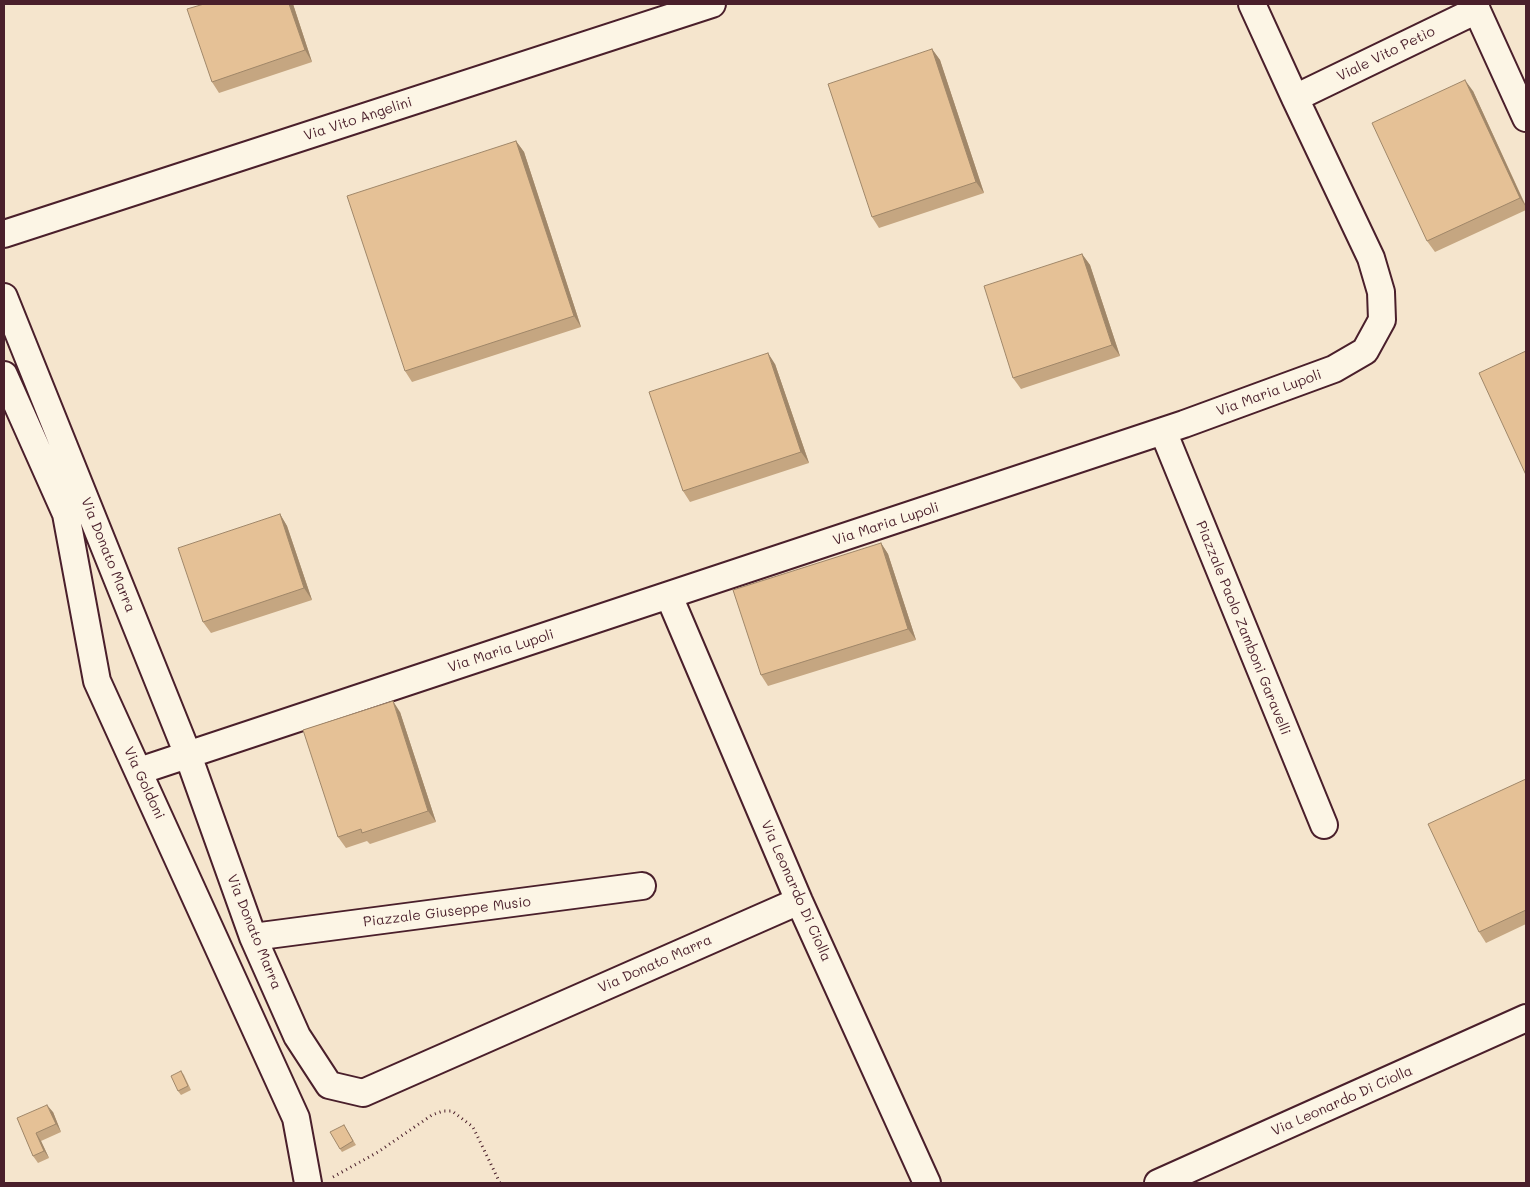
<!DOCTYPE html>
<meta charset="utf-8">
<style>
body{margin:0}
#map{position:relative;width:1530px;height:1187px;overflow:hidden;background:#f5e5cd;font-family:Mali,sans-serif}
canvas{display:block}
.frame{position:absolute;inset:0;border:5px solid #4a1f2b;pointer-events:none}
</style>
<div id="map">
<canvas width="1530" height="1187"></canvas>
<div class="frame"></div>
</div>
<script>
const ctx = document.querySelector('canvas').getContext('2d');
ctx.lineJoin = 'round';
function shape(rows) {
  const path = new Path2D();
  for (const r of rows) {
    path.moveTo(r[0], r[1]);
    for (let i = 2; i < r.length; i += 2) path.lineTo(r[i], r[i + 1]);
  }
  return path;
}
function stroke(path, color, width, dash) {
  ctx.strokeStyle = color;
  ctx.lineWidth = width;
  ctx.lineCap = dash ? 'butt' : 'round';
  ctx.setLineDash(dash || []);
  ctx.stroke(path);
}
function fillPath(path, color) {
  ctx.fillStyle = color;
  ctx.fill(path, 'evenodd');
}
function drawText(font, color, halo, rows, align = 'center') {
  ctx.font = font + ' Mali,sans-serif';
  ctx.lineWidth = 5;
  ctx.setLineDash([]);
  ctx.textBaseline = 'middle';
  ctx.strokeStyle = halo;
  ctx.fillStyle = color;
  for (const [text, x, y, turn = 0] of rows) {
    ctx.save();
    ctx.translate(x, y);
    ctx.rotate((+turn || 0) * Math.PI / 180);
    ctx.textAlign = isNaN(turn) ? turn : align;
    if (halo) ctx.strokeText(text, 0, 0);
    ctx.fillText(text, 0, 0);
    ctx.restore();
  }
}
const street = shape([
 [1474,4,1526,118],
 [1295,98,1477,10],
 [4,234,712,4],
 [4,297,188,755,253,937,297,1036,329,1085,363,1093,799,901],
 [4,375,66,514,97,681,296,1118,308,1183],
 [1163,431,1324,825],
 [669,596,799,901,927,1183],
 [139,771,1184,424,1334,369,1365,351,1382,320,1381,292,1371,258,1295,98,1252,4],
 [253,937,642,886],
 [1158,1183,1526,1018]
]);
stroke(street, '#4a1f2b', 30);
stroke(shape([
 [333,1177,378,1152,432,1115,443,1111,452,1111,473,1127,500,1183]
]), '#4a1f2b', 3, [1, 4]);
stroke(street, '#fcf5e5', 26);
fillPath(shape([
 [293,4,312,62,219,93,212,82],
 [932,49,940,60,984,193,879,228,872,217],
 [1473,91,1526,206,1526,210,1435,252,1427,241],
 [516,141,524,152,581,327,412,382,405,371],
 [1082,254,1090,265,1120,356,1021,389,1013,378],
 [775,364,809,463,690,502,683,491],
 [280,514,287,526,312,600,211,633,203,622],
 [881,543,888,554,916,640,768,686,761,675],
 [400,712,436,822,370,844,367,841,346,848,338,837],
 [1526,779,1526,924,1486,943,1479,932],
 [181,1071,184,1075,191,1090,181,1095,178,1091],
 [53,1112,61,1132,41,1141,49,1158,38,1163,33,1156,17,1118],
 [344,1125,356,1145,342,1152,340,1149]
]), '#c5a681');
fillPath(shape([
 [289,4,293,4,312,62,305,50],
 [932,49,940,60,984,193,976,182],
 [1465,80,1473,91,1526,207,1520,198],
 [516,141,524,152,581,327,574,316],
 [1082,254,1090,265,1120,356,1112,345],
 [768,353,775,364,809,463,801,452],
 [280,514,287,526,312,600,304,588],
 [881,543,888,554,916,640,908,629],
 [393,701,400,712,436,822,428,811],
 [47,1105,53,1112,61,1132,56,1124],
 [36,1133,41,1141,49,1158,44,1151]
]), '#a08769');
const building = shape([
 [204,4,289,4,305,50,212,82,187,9,204,4],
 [932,49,976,182,872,217,828,84,932,49],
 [1465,80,1520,198,1427,241,1372,123,1465,80],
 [516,141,574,316,405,371,347,196,516,141],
 [1082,254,1112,345,1013,378,984,286,1082,254],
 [1526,351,1526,475,1479,373,1526,351],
 [768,353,801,452,683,491,649,392,768,353],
 [280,514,304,588,203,622,178,548,280,514],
 [881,543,908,629,761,675,733,590,881,543],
 [393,701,428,811,362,833,361,829,338,837,303,730,393,701],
 [1526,779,1526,910,1479,932,1428,824,1526,779],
 [181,1071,188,1086,178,1091,171,1076,181,1071],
 [47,1105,56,1124,36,1133,44,1151,33,1156,17,1118,47,1105],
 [344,1125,353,1141,340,1149,330,1132,344,1125]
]);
fillPath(building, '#e5c196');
stroke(building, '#a08769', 1);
drawText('14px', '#4a1f2b', '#fcf5e5', [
 ["Viale Vito Petìo",1386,54,-26],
 ["Via Vito Angelini",358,119,-18],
 ["Via Maria Lupoli",1269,393,-20],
 ["Via Maria Lupoli",886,524,-18],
 ["Via Donato Marra",108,555,68],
 ["Piazzale Paolo Zamboni Garavelli",1243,628,68],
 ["Via Maria Lupoli",501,651,-18],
 ["Via Goldoni",144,783,65],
 ["Via Leonardo Di Ciolla",796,891,66],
 ["Piazzale Giuseppe Musio",447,912,-7],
 ["Via Donato Marra",254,932,68],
 ["Via Donato Marra",655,964,-24],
 ["Via Leonardo Di Ciolla",1342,1101,-24]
]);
</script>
